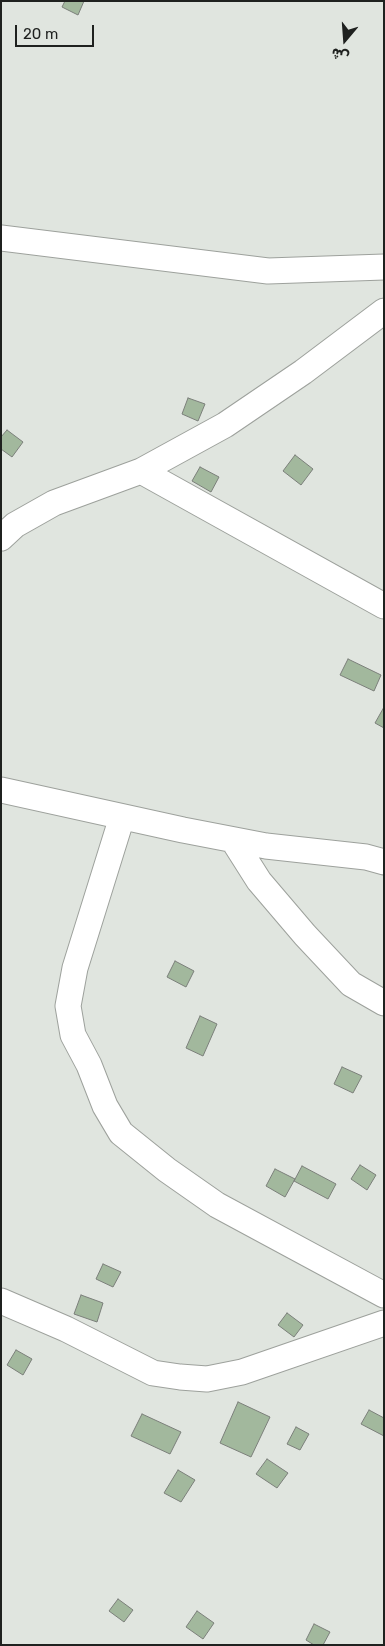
<!DOCTYPE html>
<meta charset="utf-8">
<style>
body{margin:0}
#map{position:relative;width:385px;height:1646px;overflow:hidden;background:#e0e5df;font-family:Rubik,"Noto Naskh Arabic",sans-serif}
canvas{display:block}
.frame{position:absolute;inset:0;border:2px solid #1f211f;pointer-events:none}
.north{position:absolute;left:320px;top:15px;width:50px;height:50px;-webkit-text-stroke:4px #e0e5df;paint-order:stroke;rotate:198deg;font-size:14px;font-weight:700;line-height:20px;text-align:center;color:#1f211f}
.north::after{content:'';display:block;margin:auto;width:18px;height:22px;background:#1f211f;clip-path:polygon(50% 0,100% 100%,50% 72%,0 100%)}
.scale{position:absolute;left:15px;top:25px;width:79px;height:22px;box-sizing:border-box;border:2px solid #1f211f;border-top:0;padding-left:6px;font-size:15px;line-height:18px;white-space:nowrap;color:#1f211f;-webkit-text-stroke:4px #e0e5df;paint-order:stroke}
</style>
<div id="map">
<canvas width="385" height="1646"></canvas>
<div class="frame"></div>
<div class="north">ش</div>
<div class="scale">20 m</div>
</div>
<script>
const ctx = document.querySelector('canvas').getContext('2d');
ctx.lineJoin = 'round';
function fillPath(path, color) {
  ctx.fillStyle = color;
  ctx.fill(path, 'evenodd');
}
function shape(rows) {
  const path = new Path2D();
  for (const r of rows) {
    path.moveTo(r[0], r[1]);
    for (let i = 2; i < r.length; i += 2) path.lineTo(r[i], r[i + 1]);
  }
  return path;
}
function stroke(path, color, width, dash) {
  ctx.strokeStyle = color;
  ctx.lineWidth = width;
  ctx.lineCap = dash ? 'butt' : 'round';
  ctx.setLineDash(dash || []);
  ctx.stroke(path);
}
const building = shape([
 [65,1,84,1,78,15,62,7,65,1],
 [188,398,205,404,198,421,182,414,188,398],
 [7,430,23,442,12,457,1,449,1,437,7,430],
 [295,455,313,469,301,485,283,471,295,455],
 [200,467,219,477,211,492,192,481,200,467],
 [348,659,381,675,374,691,340,675,348,659],
 [384,707,384,728,375,723,384,707],
 [175,961,194,971,186,987,167,977,175,961],
 [200,1016,217,1024,203,1056,186,1048,200,1016],
 [342,1067,362,1076,353,1093,334,1084,342,1067],
 [360,1165,376,1175,367,1190,351,1179,360,1165],
 [302,1166,336,1184,328,1199,294,1181,302,1166],
 [275,1169,295,1179,285,1197,266,1186,275,1169],
 [103,1264,121,1272,113,1287,96,1279,103,1264],
 [81,1295,103,1303,97,1322,74,1314,81,1295],
 [287,1313,303,1325,294,1337,278,1325,287,1313],
 [16,1350,32,1359,23,1375,7,1365,16,1350],
 [238,1402,270,1417,251,1457,220,1443,238,1402],
 [369,1410,384,1418,384,1436,361,1424,369,1410],
 [142,1414,181,1432,170,1454,131,1436,142,1414],
 [296,1427,309,1434,300,1450,287,1444,296,1427],
 [267,1459,288,1473,277,1488,256,1474,267,1459],
 [178,1470,195,1480,181,1502,164,1493,178,1470],
 [118,1599,133,1610,124,1622,109,1611,118,1599],
 [197,1611,214,1623,203,1639,186,1627,197,1611],
 [314,1624,330,1632,323,1645,314,1645,306,1640,314,1624]
]);
fillPath(building, '#a2b89d');
stroke(building, '#7b7f7a', 1);
const street = shape([
 [1,238,268,271,384,267],
 [141,471,384,606],
 [1,538,15,525,54,503,141,471,225,425,303,372,384,311],
 [1,790,183,830,266,846,366,857,384,862],
 [122,817,75,968,68,1006,73,1035,89,1065,105,1106,121,1133,167,1170,217,1205,384,1295],
 [233,840,259,881,305,935,351,984,384,1003],
 [1,1301,66,1329,153,1373,180,1377,207,1379,242,1372,384,1323]
]);
stroke(street, '#9da19c', 27);
stroke(street, '#fff', 25);
</script>
